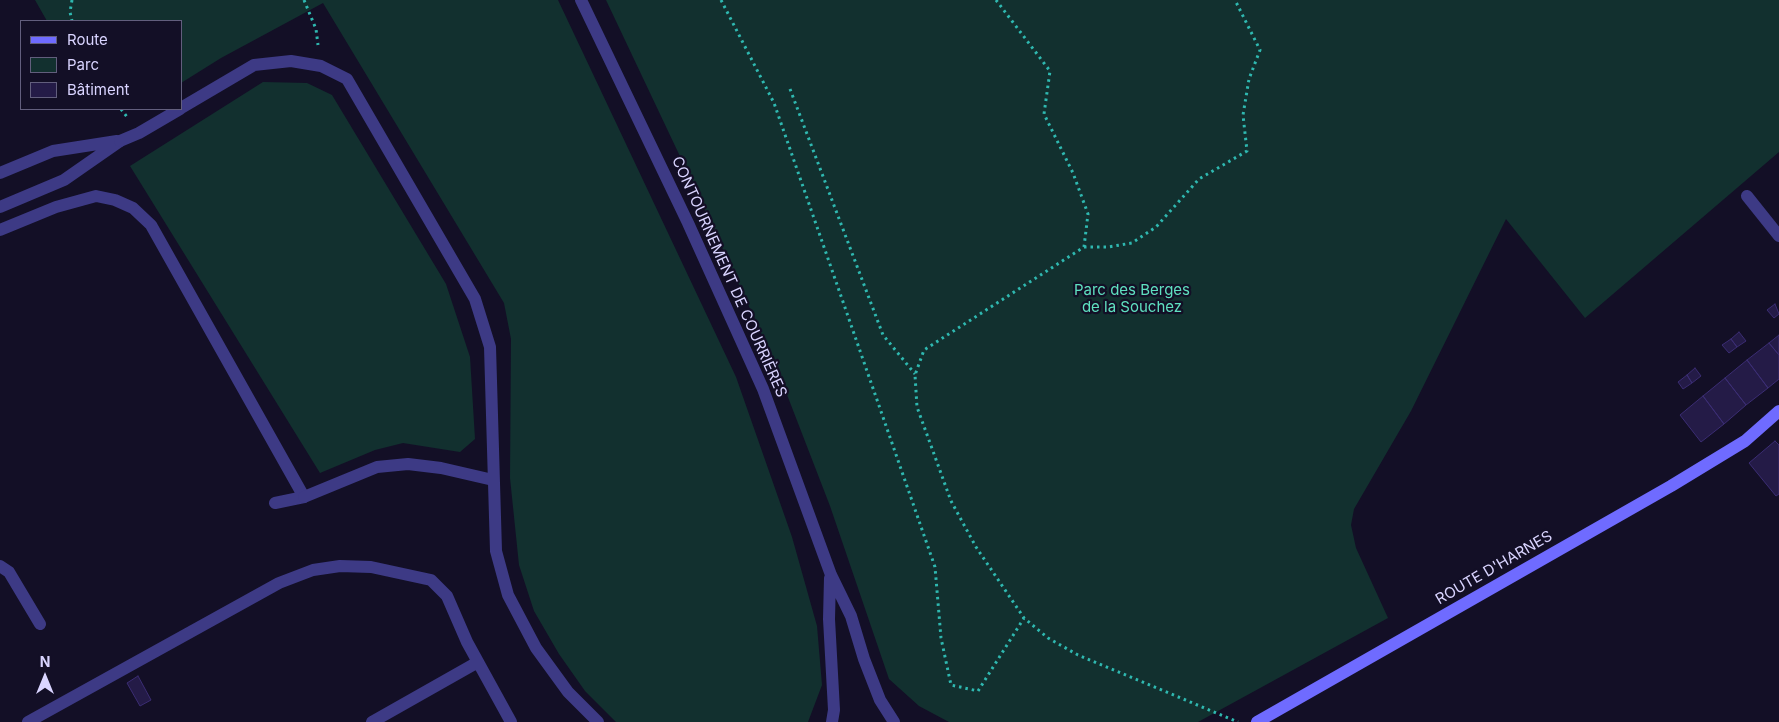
<!DOCTYPE html>
<meta charset="utf-8">
<style>
body{margin:0}
#map{position:relative;width:1779px;height:722px;overflow:hidden;background:#130f26;font-family:Inter,sans-serif}
canvas{display:block}
.legend{position:absolute;left:20px;top:20px;width:162px;height:90px;box-sizing:border-box;background:#130f26;border:1px solid #625e7d;margin:0;padding:6px 9px;list-style:none;font-size:15px;color:#d9d4ff}
.legend li{display:flex;align-items:center;gap:10px;height:25px}
.legend b{width:25px;border:1px solid #625e7d}
.north{position:absolute;left:20px;top:652px;width:50px;height:50px;-webkit-text-stroke:4px #130f26;paint-order:stroke;rotate:0deg;font-size:14px;font-weight:700;line-height:20px;text-align:center;color:#d9d4ff}
.north::after{content:'';display:block;margin:auto;width:18px;height:22px;background:#d9d4ff;clip-path:polygon(50% 0,100% 100%,50% 72%,0 100%)}
</style>
<div id="map">
<canvas width="1779" height="722"></canvas>
<ul class="legend">
<li><b style="height:6px;background:#6f6bff"></b>Route</li>
<li><b style="height:14px;background:#12302f"></b>Parc</li>
<li><b style="height:14px;background:#241b47"></b>Bâtiment</li>
</ul>
<div class="north">N</div>
</div>
<script>
const ctx = document.querySelector('canvas').getContext('2d');
ctx.lineJoin = 'round';
function fillPath(path, color) {
  ctx.fillStyle = color;
  ctx.fill(path, 'evenodd');
}
function shape(rows) {
  const path = new Path2D();
  for (const r of rows) {
    path.moveTo(r[0], r[1]);
    for (let i = 2; i < r.length; i += 2) path.lineTo(r[i], r[i + 1]);
  }
  return path;
}
function stroke(path, color, width, dash) {
  ctx.strokeStyle = color;
  ctx.lineWidth = width;
  ctx.lineCap = dash ? 'butt' : 'round';
  ctx.setLineDash(dash || []);
  ctx.stroke(path);
}
function drawText(font, color, halo, rows, align = 'center') {
  ctx.font = font + ' Inter,sans-serif';
  ctx.lineWidth = 4.5;
  ctx.setLineDash([]);
  ctx.textBaseline = 'middle';
  ctx.strokeStyle = halo;
  ctx.fillStyle = color;
  for (const [text, x, y, turn = 0] of rows) {
    ctx.save();
    ctx.translate(x, y);
    ctx.rotate((+turn || 0) * Math.PI / 180);
    ctx.textAlign = isNaN(turn) ? turn : align;
    if (halo) ctx.strokeText(text, 0, 0);
    ctx.fillText(text, 0, 0);
    ctx.restore();
  }
}
fillPath(shape([
 [35,0,558,0,736,377,792,537,817,626,822,685,808,722,616,722,585,691,559,654,534,611,519,565,510,478,511,339,504,303,323,3,221,58,181,83,181,21,47,21],
 [606,0,1779,0,1779,152,1585,318,1506,219,1411,411,1354,509,1351,525,1356,548,1388,618,1198,722,949,722,919,706,889,679,830,506,774,361,686,169],
 [263,82,307,83,332,95,446,284,470,357,475,439,460,452,403,443,375,450,320,473,130,166]
]), '#12302f');
const building = shape([
 [1775,304,1779,314,1774,318,1767,310,1775,304],
 [1739,332,1746,341,1737,347,1731,339,1739,332],
 [1779,335,1779,355,1769,343,1779,335],
 [1731,339,1737,347,1729,353,1722,345,1731,339],
 [1769,343,1779,355,1779,379,1768,388,1747,360,1769,343],
 [1747,360,1768,388,1746,405,1725,378,1747,360],
 [1695,368,1701,376,1692,383,1687,375,1695,368],
 [1687,375,1692,383,1683,389,1678,382,1687,375],
 [1725,378,1746,405,1724,424,1703,396,1725,378],
 [1703,396,1724,424,1701,442,1680,415,1703,396],
 [1775,441,1779,445,1779,494,1776,496,1749,463,1775,441],
 [138,676,151,700,140,706,127,683,138,676]
]);
fillPath(building, '#241b47');
stroke(building, '#3b2d73', 1);
stroke(shape([
 [72,0,70,12,72,21],
 [304,0,316,29,318,45],
 [721,0,774,103,935,567,941,638,951,685,978,691,1024,618],
 [996,0,1050,71,1044,114,1073,173,1088,214,1084,247,924,350,915,375,917,407,951,501,976,547,1024,618,1048,638,1078,655,1238,722],
 [790,89,883,335,915,374],
 [121,109,127,117],
 [1084,247,1108,247,1132,243,1156,227,1199,179,1247,151,1243,115,1249,79,1260,50,1235,0]
]), '#2fb8b0', 3, [2.5, 4]);
stroke(shape([
 [0,173,53,151,117,141],
 [0,207,64,180,120,141],
 [0,230,56,207,96,196,115,200,133,208,151,225,304,497,275,503],
 [0,566,9,572,40,624],
 [28,722,279,583,313,570,340,566,371,567,431,580,447,596,467,642,511,722],
 [372,722,478,662]
]), '#3d3a85', 12);
stroke(shape([
 [181,108,254,65,291,61,321,66,347,79,475,299,490,347,496,551,508,595,536,648,568,692,598,722],
 [120,141,139,133,180,109],
 [1747,196,1779,236],
 [304,497,377,467,408,464,441,468,493,480]
]), '#3d3a85', 12);
stroke(shape([
 [581,0,688,223,763,389,831,575,851,616,864,659,880,700,894,722],
 [830,578,829,619,834,710,832,722]
]), '#3d3a85', 12);
stroke(shape([
 [1257,722,1671,486,1745,441,1779,411]
]), '#6f6bff', 12);
drawText('15px', '#d9d4ff', '#130f26', [
 ["CONTOURNEMENT DE COURRIÈRES",729,277,66],
 ["ROUTE D'HARNES",1494,568,-30]
]);
drawText('15px', '#5fe0c0', '#130f26', [
 ["Parc des Berges",1132,290],
 ["de la Souchez",1132,307]
]);
</script>
